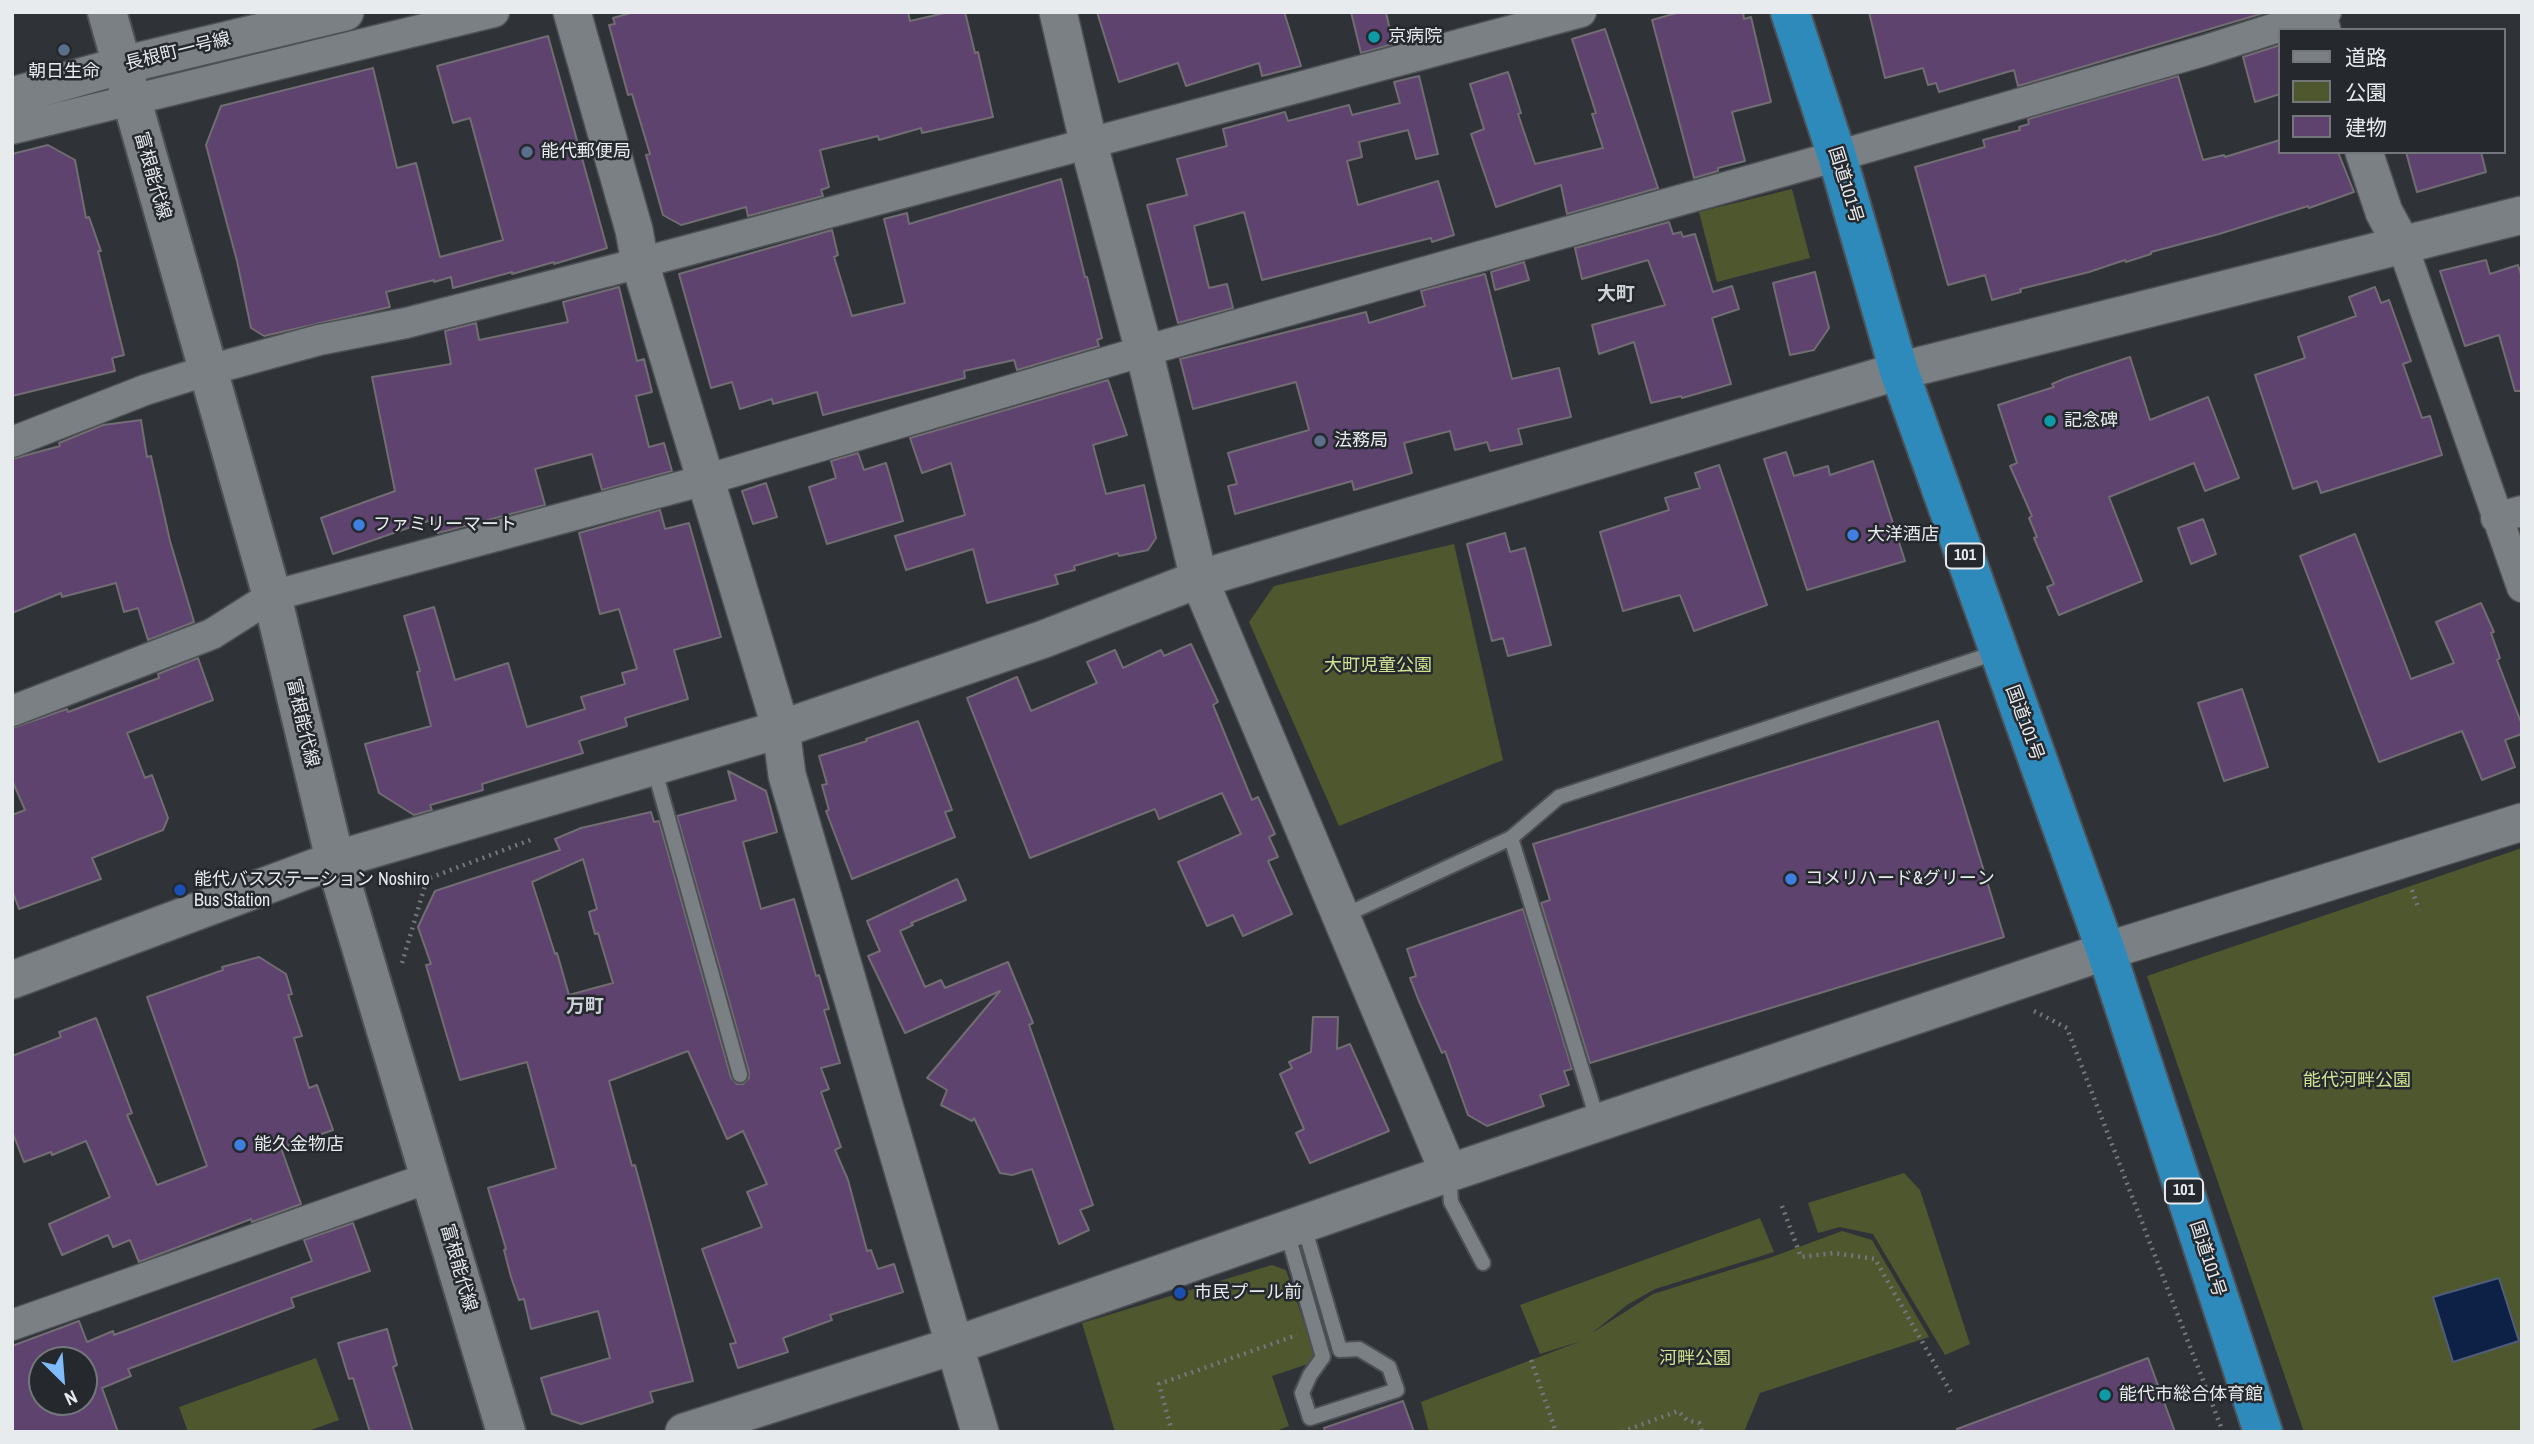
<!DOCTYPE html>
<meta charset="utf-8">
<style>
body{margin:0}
#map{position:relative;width:2534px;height:1444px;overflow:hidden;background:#2f3338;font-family:"Archivo Narrow","Noto Sans JP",sans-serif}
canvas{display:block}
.frame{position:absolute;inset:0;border:14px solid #e8ebee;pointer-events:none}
.legend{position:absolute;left:2278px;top:28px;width:228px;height:126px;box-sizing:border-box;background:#25292e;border:2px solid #73777b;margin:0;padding:9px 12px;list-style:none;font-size:21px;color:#e8ebee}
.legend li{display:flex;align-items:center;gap:14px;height:35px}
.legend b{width:35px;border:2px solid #73777b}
.north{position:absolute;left:28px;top:1346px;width:70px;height:70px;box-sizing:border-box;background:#25292e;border:2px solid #73777b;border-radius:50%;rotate:155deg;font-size:19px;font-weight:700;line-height:28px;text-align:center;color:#e8ebee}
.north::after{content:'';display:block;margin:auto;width:24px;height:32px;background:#81bcfa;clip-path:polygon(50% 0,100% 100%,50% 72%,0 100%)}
</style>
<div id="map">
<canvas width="2534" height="1444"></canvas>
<div class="frame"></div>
<ul class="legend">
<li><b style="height:9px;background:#7b8085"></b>道路</li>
<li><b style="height:19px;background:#4f572f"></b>公園</li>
<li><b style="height:19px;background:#5d436e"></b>建物</li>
</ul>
<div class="north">N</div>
</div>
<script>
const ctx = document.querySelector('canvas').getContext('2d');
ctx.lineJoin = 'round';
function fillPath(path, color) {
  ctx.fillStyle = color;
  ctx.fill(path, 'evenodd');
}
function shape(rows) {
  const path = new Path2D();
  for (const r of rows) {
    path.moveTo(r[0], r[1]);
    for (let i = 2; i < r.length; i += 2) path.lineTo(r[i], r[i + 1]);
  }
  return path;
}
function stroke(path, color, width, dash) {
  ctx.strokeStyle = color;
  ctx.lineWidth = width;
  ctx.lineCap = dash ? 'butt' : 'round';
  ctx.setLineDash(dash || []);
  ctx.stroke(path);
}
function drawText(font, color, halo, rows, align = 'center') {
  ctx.font = font + ' "Archivo Narrow","Noto Sans JP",sans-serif';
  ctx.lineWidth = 5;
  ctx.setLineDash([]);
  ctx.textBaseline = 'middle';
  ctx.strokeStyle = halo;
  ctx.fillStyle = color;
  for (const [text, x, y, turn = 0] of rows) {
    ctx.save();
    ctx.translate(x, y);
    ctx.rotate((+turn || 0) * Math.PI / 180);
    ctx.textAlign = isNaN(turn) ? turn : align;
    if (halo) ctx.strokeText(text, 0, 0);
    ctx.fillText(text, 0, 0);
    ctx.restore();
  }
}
fillPath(shape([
 [1792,189,1810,258,1717,282,1699,212],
 [1454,544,1503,760,1339,826,1249,622,1274,586],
 [2522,848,2522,1432,2304,1432,2147,976],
 [1904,1173,1920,1190,1970,1344,1945,1355,1873,1234,1840,1227,1818,1233,1808,1203],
 [1760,1218,1774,1252,1655,1289,1627,1305,1592,1333,1653,1294,1772,1257,1842,1231,1872,1240,1929,1337,1760,1393,1744,1432,1429,1432,1421,1402,1581,1341,1540,1354,1520,1305],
 [1272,1265,1286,1270,1317,1361,1272,1376,1289,1426,1273,1432,1115,1432,1082,1323],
 [316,1358,339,1420,305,1432,188,1432,179,1407]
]), '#4f572f');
const water = shape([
 [2499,1278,2519,1341,2453,1362,2433,1297,2499,1278]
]);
fillPath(water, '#0d2046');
stroke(water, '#4f5d78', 2);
const building = shape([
 [634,12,908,12,910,21,949,12,965,12,975,53,978,52,993,117,922,133,921,128,879,140,878,136,820,150,829,187,821,190,823,196,748,216,746,207,681,225,663,215,646,155,650,154,632,94,628,95,609,25,615,24,613,18,634,12],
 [1097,12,1284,12,1301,66,1262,76,1259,63,1186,86,1178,63,1119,82,1097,12],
 [1351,12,1386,12,1393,44,1361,53,1351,12],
 [1680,12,1743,12,1744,19,1751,17,1771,102,1732,112,1745,161,1718,168,1718,171,1694,178,1652,20,1680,12],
 [1869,12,2267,12,2018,86,2014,70,1939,92,1936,83,1928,85,1923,68,1885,78,1869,12],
 [1605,29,1658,188,1567,214,1561,185,1496,207,1471,134,1484,129,1470,84,1508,72,1521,113,1518,114,1535,164,1603,148,1592,114,1596,113,1572,39,1605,29],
 [548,36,607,248,554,264,554,262,512,274,512,272,453,288,451,277,434,282,434,280,386,292,390,307,264,336,251,328,237,261,206,145,221,106,373,68,397,168,416,163,440,257,503,240,470,118,453,123,437,66,548,36],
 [2280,45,2280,94,2255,102,2243,57,2280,45],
 [1419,76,1438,154,1416,159,1408,130,1359,142,1362,157,1347,161,1358,205,1438,181,1454,235,1432,242,1431,238,1262,280,1244,212,1194,226,1209,288,1227,284,1233,308,1178,323,1147,205,1187,195,1177,159,1227,146,1223,129,1285,112,1288,121,1349,105,1352,115,1400,103,1394,82,1419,76],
 [2178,76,2203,160,2224,155,2225,157,2280,140,2280,152,2338,152,2354,192,2309,208,2308,206,2219,234,2151,252,2151,254,2126,262,2125,260,2089,272,2020,289,2021,292,1992,300,1985,275,1948,285,1915,167,1985,147,1983,140,2020,130,2019,127,2029,124,2028,119,2178,76],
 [48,145,75,160,86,218,89,217,101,251,98,251,124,355,112,358,115,371,12,396,12,154,48,145],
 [2406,152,2481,152,2486,172,2417,192,2406,152],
 [1061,179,1085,277,1087,277,1102,338,1097,340,1099,346,1017,370,1014,360,964,371,965,378,823,415,817,392,773,404,772,399,740,409,732,382,711,388,679,274,832,230,838,255,834,257,852,316,905,303,884,219,907,213,909,224,1061,179],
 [1669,222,1673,234,1681,232,1683,237,1695,234,1713,292,1732,286,1739,309,1712,318,1731,384,1682,398,1681,396,1651,403,1634,342,1599,354,1592,325,1665,305,1648,260,1582,279,1575,248,1669,222],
 [2486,260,2490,274,2518,265,2522,278,2522,391,2515,391,2499,335,2465,346,2440,271,2486,260],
 [1524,262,1529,280,1495,290,1491,272,1524,262],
 [1815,272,1829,328,1814,350,1790,355,1773,283,1815,272],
 [1485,274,1512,379,1559,368,1571,417,1518,429,1522,444,1490,451,1487,442,1455,450,1450,431,1404,443,1412,473,1354,490,1352,481,1235,514,1228,486,1237,484,1228,453,1309,430,1296,382,1193,409,1180,359,1366,312,1369,323,1425,306,1421,291,1485,274],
 [619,287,637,361,644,359,652,392,636,396,649,447,664,443,672,471,602,490,592,454,535,469,545,505,438,533,434,519,333,554,321,518,395,491,372,377,451,364,445,331,476,323,479,340,568,322,563,302,619,287],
 [2375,287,2381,303,2389,300,2411,361,2403,364,2422,418,2430,416,2442,455,2321,493,2317,481,2293,489,2255,375,2305,358,2298,337,2356,316,2349,297,2375,287],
 [2130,357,2150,420,2208,397,2239,478,2205,491,2194,463,2109,497,2142,581,2059,615,2047,587,2054,584,2034,538,2037,537,2029,518,2032,516,2010,466,2017,463,1998,405,2054,387,2052,384,2066,378,2130,357],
 [1108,380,1127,435,1093,445,1106,494,1144,485,1156,538,1148,550,1119,556,1118,553,1074,566,1075,570,1055,575,1058,584,987,603,973,549,906,570,895,536,965,515,951,463,922,473,910,438,1108,380],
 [141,420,147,457,151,456,170,541,194,622,148,640,138,608,124,612,116,583,62,597,61,593,12,613,12,459,60,446,59,443,103,425,141,420],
 [1786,452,1794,476,1828,466,1830,475,1873,461,1905,561,1807,590,1764,459,1786,452],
 [858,453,864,470,886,463,903,521,827,544,809,487,836,478,831,461,858,453],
 [1719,465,1767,605,1694,631,1680,595,1623,611,1600,532,1669,510,1665,498,1700,488,1695,473,1719,465],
 [766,483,777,517,753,524,742,491,766,483],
 [660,510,665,529,689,523,721,637,674,650,688,699,625,718,627,726,579,741,583,753,482,784,483,790,430,805,432,810,414,815,379,793,365,744,431,726,417,672,420,671,404,616,434,607,455,680,508,663,527,727,585,709,581,697,625,684,622,673,637,669,619,609,600,614,579,533,660,510],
 [2203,519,2216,554,2191,564,2178,528,2203,519],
 [1505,533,1510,552,1525,548,1551,645,1508,656,1503,638,1492,641,1467,544,1505,533],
 [2355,534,2411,679,2454,663,2436,622,2481,603,2494,632,2491,633,2500,658,2497,660,2522,725,2522,734,2505,740,2515,767,2482,780,2462,731,2379,762,2300,556,2355,534],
 [1191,644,1218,702,1213,705,1252,800,1258,797,1275,834,1269,837,1278,857,1268,861,1292,914,1243,936,1233,915,1207,926,1178,862,1241,834,1222,793,1159,819,1155,809,1030,858,967,698,1017,677,1031,711,1097,683,1087,662,1115,650,1123,668,1161,650,1164,656,1191,644],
 [198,658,213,700,127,733,145,778,152,775,168,818,163,830,92,858,101,879,19,909,12,890,12,815,25,810,12,780,12,728,67,709,68,712,159,678,158,674,198,658],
 [2242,689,2268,767,2224,781,2198,703,2242,689],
 [918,721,952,810,945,812,955,837,852,879,826,811,829,810,822,785,827,784,819,756,867,741,866,739,918,721],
 [1938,721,2004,937,1590,1063,1541,903,1550,900,1533,844,1938,721],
 [728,771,766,791,777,832,743,842,761,909,794,899,816,976,819,975,829,1009,824,1010,840,1063,821,1068,829,1089,821,1092,841,1147,835,1150,848,1180,867,1251,871,1250,878,1269,894,1264,903,1292,830,1315,832,1320,783,1338,788,1352,738,1368,730,1344,736,1343,702,1249,762,1227,747,1192,767,1184,743,1131,727,1139,688,1051,609,1081,632,1166,635,1165,693,1381,650,1392,653,1402,581,1424,552,1414,541,1378,610,1358,598,1311,531,1329,524,1299,519,1300,511,1277,504,1250,506,1249,488,1188,556,1168,527,1062,460,1080,426,965,431,964,418,927,435,891,560,850,555,839,581,828,651,812,654,822,659,821,731,1078,737,1084,743,1084,749,1078,749,1072,677,816,736,800,728,771],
 [583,859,597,909,589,912,595,934,598,933,613,983,569,995,557,953,555,954,532,882,583,859],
 [957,879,966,900,911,923,913,925,900,931,925,987,941,980,945,988,1008,962,1033,1023,1029,1025,1093,1205,1080,1210,1089,1230,1059,1244,1032,1169,1012,1175,1000,1173,974,1118,972,1121,941,1105,947,1090,927,1078,1000,991,905,1033,868,956,880,951,867,921,957,879],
 [1523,909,1572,1069,1564,1071,1569,1085,1540,1095,1544,1106,1487,1126,1468,1115,1445,1051,1442,1053,1418,999,1410,978,1416,976,1407,949,1523,909],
 [259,957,286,974,292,994,288,995,302,1036,294,1038,309,1088,317,1085,333,1130,281,1148,301,1204,252,1222,251,1219,139,1262,130,1240,113,1247,108,1235,62,1255,49,1224,110,1197,86,1141,52,1155,51,1152,24,1162,12,1131,12,1056,61,1037,59,1032,96,1018,132,1113,127,1115,157,1185,207,1166,147,997,223,970,222,967,259,957],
 [1313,1017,1338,1017,1337,1049,1350,1044,1389,1131,1310,1163,1296,1133,1304,1129,1280,1074,1292,1068,1289,1062,1311,1052,1313,1017],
 [353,1223,370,1271,291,1298,294,1307,128,1369,131,1376,102,1388,118,1432,12,1432,12,1346,79,1321,87,1342,113,1331,114,1335,312,1261,304,1240,353,1223],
 [42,1360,84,1360,84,1402,42,1402,42,1360],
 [387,1329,397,1365,393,1367,413,1432,370,1432,353,1378,349,1379,338,1343,387,1329],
 [2148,1358,2175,1432,1957,1432,1957,1429,2148,1358],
 [1403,1401,1414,1432,1325,1432,1324,1428,1403,1401]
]);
fillPath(building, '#5d436e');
stroke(building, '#716d73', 2);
const service = shape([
 [654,768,740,1075],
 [1511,838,1559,797,1998,652],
 [1341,917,1511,838,1598,1122],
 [1449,1175,1451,1202,1483,1263],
 [1287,1232,1323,1357,1310,1375,1302,1393,1310,1418,1397,1390,1389,1367,1359,1349,1340,1350,1304,1226]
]);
const minor = shape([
 [12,129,494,12],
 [2403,247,2522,587],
 [12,442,145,390,209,370,319,340,406,323,640,263,1581,12],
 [2496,518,2522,511],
 [12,711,212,634,272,596,705,480,1144,351,1837,156,2203,51,2326,12],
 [12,1325,431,1177]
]);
const tertiary = shape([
 [572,12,634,230,640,263,781,729,787,775,980,1432],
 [1058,12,1089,145,1144,351,1199,579,1449,1173],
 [2316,12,2322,30],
 [12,96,123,65,345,12],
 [2364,152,2384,212,2403,247],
 [12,980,335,860,781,729,1044,639,1199,579,1899,371,2522,215],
 [684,1432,956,1345,1449,1173,2106,951,2522,822]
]);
const secondary = shape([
 [107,12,272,596,335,860,506,1432]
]);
const trunk = shape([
 [1790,12,1837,156,1899,371,2106,951,2263,1432]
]);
stroke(service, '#4d5155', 18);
stroke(minor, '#4d5155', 33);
stroke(tertiary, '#4d5155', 40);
stroke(secondary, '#4d5155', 42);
stroke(trunk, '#4d5155', 42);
stroke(shape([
 [2412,890,2419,910],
 [402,963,427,879,533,839],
 [2034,1011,2067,1028,2223,1432],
 [1782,1206,1801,1257,1834,1253,1875,1259,1953,1396],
 [1531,1360,1556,1432],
 [1172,1432,1159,1384,1297,1335],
 [1622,1432,1678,1411,1687,1420,1699,1423,1702,1432]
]), '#74777c', 4.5, [2, 5]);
stroke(service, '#7b8085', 14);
stroke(minor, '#7b8085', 30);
stroke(tertiary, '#7b8085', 37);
stroke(secondary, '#7b8085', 38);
stroke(trunk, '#2f8abc', 38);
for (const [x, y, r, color] of [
 [1374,37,7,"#0f9aa8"],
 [64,50,7,"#5c6f8a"],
 [527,152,7,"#5c6f8a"],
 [2050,421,7,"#0f9aa8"],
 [1320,441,7,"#5c6f8a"],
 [359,525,7,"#3f7fe0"],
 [1853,535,7,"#3f7fe0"],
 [1791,879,7,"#3f7fe0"],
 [180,890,7,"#1a4fb4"],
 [240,1145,7,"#3f7fe0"],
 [1180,1293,7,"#1a4fb4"],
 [2105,1395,7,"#0f9aa8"]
]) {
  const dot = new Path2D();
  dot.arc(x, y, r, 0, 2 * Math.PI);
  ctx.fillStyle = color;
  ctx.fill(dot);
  stroke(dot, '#25292e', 2.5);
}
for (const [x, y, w] of [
 [1965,556,38],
 [2184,1191,38]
]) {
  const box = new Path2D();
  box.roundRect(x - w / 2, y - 12.5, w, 25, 5);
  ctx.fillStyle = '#25292e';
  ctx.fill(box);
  stroke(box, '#e8ebee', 2);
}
drawText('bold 16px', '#e8ebee', null, [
 ["101",1965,556],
 ["101",2184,1191]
]);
drawText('18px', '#e8ebee', '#25292e', [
 ["京病院",1388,37],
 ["朝日生命",64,72,"center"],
 ["能代郵便局",541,152],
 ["記念碑",2064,421],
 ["法務局",1334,441],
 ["ファミリーマート",373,525],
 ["大洋酒店",1867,535],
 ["コメリハード&グリーン",1805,879],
 ["能代バスステーション Noshiro",194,880],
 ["Bus Station",194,901],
 ["能久金物店",254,1145],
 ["市民プール前",1194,1293],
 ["能代市総合体育館",2119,1395]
], 'left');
drawText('18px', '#e8ebee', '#25292e', [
 ["長根町一号線",178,52,-14],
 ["富根能代線",152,176,74],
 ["国道101号",1845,185,73],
 ["富根能代線",302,723,77],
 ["国道101号",2024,723,70],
 ["国道101号",2207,1259,72],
 ["富根能代線",458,1268,74]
]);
drawText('18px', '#d1e392', '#25292e', [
 ["大町児童公園",1378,666],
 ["能代河畔公園",2357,1081],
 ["河畔公園",1695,1359]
]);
drawText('bold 19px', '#ced3d9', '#25292e', [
 ["大町",1616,295],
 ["万町",585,1007]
]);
</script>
